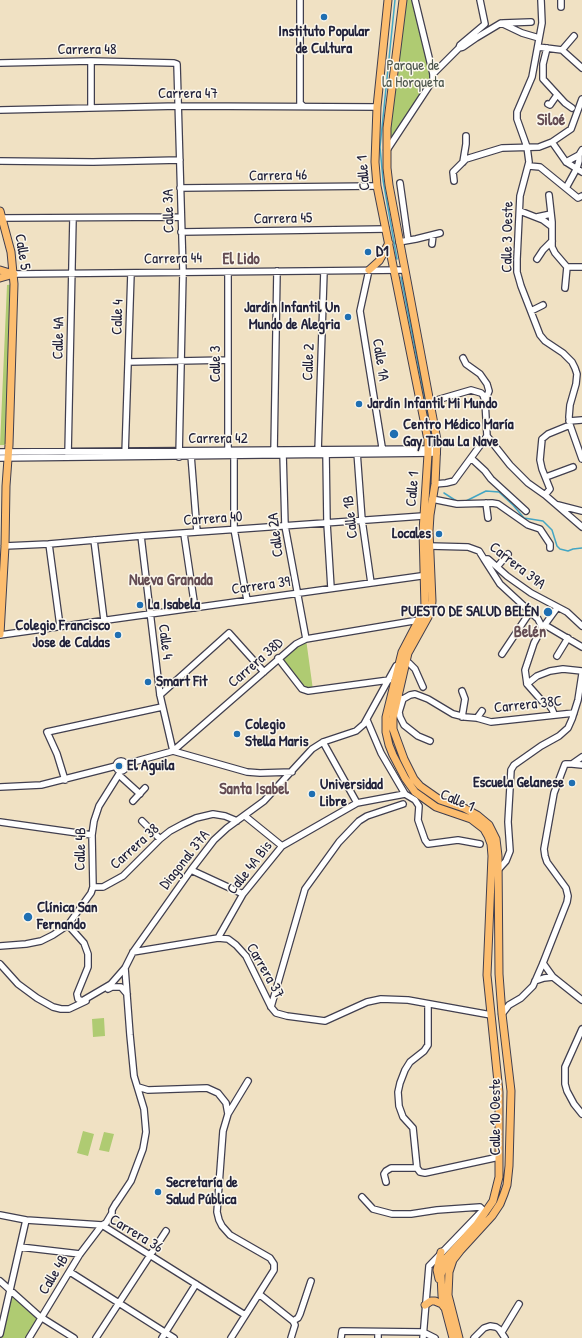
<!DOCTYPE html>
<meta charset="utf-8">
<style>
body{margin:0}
canvas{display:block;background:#f0e1c3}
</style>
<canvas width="582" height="1338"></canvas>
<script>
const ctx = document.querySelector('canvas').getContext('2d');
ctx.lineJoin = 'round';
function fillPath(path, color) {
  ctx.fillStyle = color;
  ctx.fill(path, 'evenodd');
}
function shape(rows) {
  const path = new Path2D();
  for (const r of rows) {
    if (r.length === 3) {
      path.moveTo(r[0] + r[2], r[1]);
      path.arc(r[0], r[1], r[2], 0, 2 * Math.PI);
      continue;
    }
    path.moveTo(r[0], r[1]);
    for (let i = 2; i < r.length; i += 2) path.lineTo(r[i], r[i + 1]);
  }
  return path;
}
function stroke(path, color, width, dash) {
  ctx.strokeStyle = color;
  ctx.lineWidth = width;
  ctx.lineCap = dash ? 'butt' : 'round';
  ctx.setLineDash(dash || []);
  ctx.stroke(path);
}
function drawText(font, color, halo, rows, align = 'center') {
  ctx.font = font + ' "Patrick Hand",sans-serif';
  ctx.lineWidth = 3;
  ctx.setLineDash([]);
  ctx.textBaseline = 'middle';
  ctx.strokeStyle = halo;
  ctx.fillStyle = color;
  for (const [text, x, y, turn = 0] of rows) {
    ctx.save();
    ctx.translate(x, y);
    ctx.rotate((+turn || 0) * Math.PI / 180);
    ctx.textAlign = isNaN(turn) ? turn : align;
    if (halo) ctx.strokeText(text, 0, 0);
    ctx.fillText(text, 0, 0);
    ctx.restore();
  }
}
fillPath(shape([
 [403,0,415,0,433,80,386,151],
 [14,284,9,445,0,445,7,285],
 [306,639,313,690,302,689,278,658],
 [104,1018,105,1036,93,1037,92,1019],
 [83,1131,94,1134,88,1156,77,1153],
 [104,1132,114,1134,109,1152,99,1150],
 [10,1291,39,1316,29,1338,0,1338]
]), '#afcb72');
stroke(shape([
 [395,0,380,147,383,180,397,259],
 [401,277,433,440],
 [444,493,458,502],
 [466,501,486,491,499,492,513,505,524,518,543,521,552,530,557,546,560,549,568,551,573,549,582,548]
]), '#44a6c4', 1.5);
const minor = shape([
 [300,0,300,103,303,106],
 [541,0,542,23,532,77,517,112,517,119,527,147,529,162,520,196,517,259,517,272,521,286,540,335,545,341,563,353,572,362,575,368,577,374,576,384,570,405,569,417,570,425,582,459],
 [561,7,561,0],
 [503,23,531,22],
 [538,47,562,50,582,68],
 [459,48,463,47,476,38,501,23,522,33,539,38],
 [547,48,543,64,543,79,565,103,572,108],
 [562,50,574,36],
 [91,61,91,108],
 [0,63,91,61,174,63,177,64,183,272,179,457],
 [433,74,459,48,460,45,485,24,480,0],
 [548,104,550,105,557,95],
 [0,110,179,106,377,107],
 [552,142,566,162,582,172],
 [387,150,433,80,433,74,415,0],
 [0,161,93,162,180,160],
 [463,162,466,144,466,136],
 [566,162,579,155],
 [529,166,540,167,578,198,582,196],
 [454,181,453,172,466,159,502,148,539,147,552,142,571,129,582,99],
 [400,183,408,240],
 [180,188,377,186],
 [566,188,577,168,579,161,579,155,582,150],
 [549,195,552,222,552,247,555,253,567,267,565,288],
 [520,211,543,220,551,226],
 [537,217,551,214],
 [2,218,181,217],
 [181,232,386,229],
 [399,242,416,239,440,233],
 [432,244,433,235],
 [537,259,543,250,552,241],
 [567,267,582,267],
 [369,270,360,311,383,453],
 [228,272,228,453],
 [14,274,405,270],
 [531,311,543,305],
 [463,358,466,364,480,374,487,384,489,391,485,401],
 [128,362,228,360],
 [430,402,471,390,481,393,483,395,485,401,487,436,491,441,510,465,528,483,545,495,582,527],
 [569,421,582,420],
 [0,452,431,449],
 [318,452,324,271],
 [326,452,327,523,331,588],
 [357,452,362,520,371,583],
 [234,453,234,529,247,600],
 [274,453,277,271],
 [283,453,285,526,306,639],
 [68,455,73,218],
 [125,455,131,273],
 [191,455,197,532],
 [0,458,437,453],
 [471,458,485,471,491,479,526,511],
 [546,477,573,467],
 [435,484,446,483,454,481,487,436],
 [545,495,550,489,542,469,540,460,542,439,548,434,570,425],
 [432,499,457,504,492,503,498,504,528,525,540,529,550,544,550,548],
 [486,503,488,518],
 [558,505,582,511],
 [184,534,195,608],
 [141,536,160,695,173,751],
 [94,540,104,620],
 [49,544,60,626],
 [5,546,49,544,141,536,423,516],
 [429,546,468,547,479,551,484,559,488,559,507,576,531,593,567,612,582,626],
 [484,559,500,584,538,619,541,625,541,630],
 [497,567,508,554],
 [545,625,582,647],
 [0,635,428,575],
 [502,654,530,612],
 [557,656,568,638],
 [278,658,302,689,308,691,389,680],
 [406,661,409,663,415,669,423,687],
 [527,684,537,676,550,671,563,669,582,671],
 [462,691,465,699,462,717],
 [160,695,229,633,264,672],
 [397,697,403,699,410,695,415,694,428,699,453,714,465,717,477,718,491,722,574,713],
 [403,699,399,712,400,717,404,725,418,736,430,741],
 [554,714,552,709,549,705,542,701,527,684,525,670,534,643,541,630,557,608],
 [477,718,482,711],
 [367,720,381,753,405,794,415,800,419,806,418,820,425,840,428,844,458,840,480,844],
 [323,742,357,803],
 [173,751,247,772,260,773,292,772],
 [121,766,5],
 [126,764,173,751,296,644,306,639,419,620],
 [572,764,582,765],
 [119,775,140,794],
 [65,780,57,754,47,732,162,707],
 [0,787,41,785,116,766],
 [133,801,145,788],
 [245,816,282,846],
 [142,821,160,839],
 [0,822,92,835],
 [191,870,243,894],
 [498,870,506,861,510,851,508,822,511,770,514,765,541,746,559,736,568,728,572,719,578,700,582,674],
 [93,887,103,887,123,876,160,839,170,831,183,824,196,818,213,814,225,816,237,821],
 [68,925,84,943,88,954,88,967,77,994,78,999,82,1001,111,984,125,968,133,952,191,870,214,840,227,828,264,801,312,749,323,742,356,731,364,724,396,666],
 [218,938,243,894,282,846,357,803,405,794],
 [0,946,26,944,41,941,53,935,68,925,91,893,93,887,92,835,94,821,99,806,121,771],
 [133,952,218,938,228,939,236,945,246,956,271,1007,276,1013,287,1016,325,1021,367,1002,381,999,408,1000,491,1015],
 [543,963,553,977,582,1000],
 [0,964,18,984,37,998,53,1007,61,1009,69,1009,86,1001],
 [535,981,544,978,553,977],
 [108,989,112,987,121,987,127,994],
 [428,1004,428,1045,424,1051,410,1062,405,1070,400,1083,398,1092,399,1106,403,1117,413,1128,417,1168,420,1172,425,1173,499,1157],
 [271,1007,305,889,339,842,359,821,367,816,403,804],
 [502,1014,509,1005,521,998,533,986,543,963,567,902,568,896,566,888,547,862,545,856,544,849,554,793,565,764,572,764,582,757],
 [582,1029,565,1067,565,1084,567,1091,574,1104,582,1114],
 [138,1087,148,1090,207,1088,218,1093,226,1103,228,1114,223,1131,217,1212,219,1220,222,1226,230,1235,270,1258,274,1264,274,1270,231,1338],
 [228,1114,248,1081],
 [386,1182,384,1174,386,1171,391,1168,417,1168],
 [362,1197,373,1209,392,1214,411,1214,437,1210,480,1207,482,1209,482,1211,429,1266,423,1338],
 [115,1205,131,1181,143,1149,146,1132,144,1109,134,1076,130,1035,125,968],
 [0,1215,26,1220,102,1225,245,1315],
 [20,1247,80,1254],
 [70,1272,174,1338],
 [0,1281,39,1316,74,1338],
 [259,1294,293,1321,295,1325,291,1338],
 [293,1321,298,1318,300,1314,311,1281],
 [502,1332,519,1304],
 [0,1334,26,1220],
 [29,1338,80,1254,102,1225,106,1223,112,1213,112,1210,116,1203],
 [96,1338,166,1231],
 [162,1338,196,1284],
 [341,1338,342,1331,423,1332,435,1338],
 [378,1338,378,1332],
 [474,1338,484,1328,490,1326,496,1327,499,1329,505,1338]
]);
const major = shape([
 [388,0,377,107,375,162,377,186,428,440,428,454,423,531,425,608,402,652,386,717,386,732,389,745,393,755,405,778,415,792,436,807,471,819,484,829,488,836,491,844,492,856,487,975,499,1092,499,1177,493,1201,477,1224,447,1257,444,1265,441,1275,442,1296,453,1338],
 [403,0,387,128,387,168,389,185,437,440,435,484,430,515,429,531,432,601,431,610,428,617,408,653,393,718,393,729,404,759,414,779,420,786,440,800,464,808,477,815,489,825,496,839,498,856,499,974,502,1014,511,1091,509,1166,507,1185,504,1194,500,1204,492,1216,460,1251,453,1260,449,1272,448,1295,459,1338],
 [0,211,11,252,14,284,9,445,6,486,5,546,0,634],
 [0,270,13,274],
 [369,270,379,261,389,243],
 [0,278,14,274],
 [439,1279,437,1270,441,1252],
 [425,1305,431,1301,435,1301,442,1304,444,1307]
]);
stroke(minor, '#413f4f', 8);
stroke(major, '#413f4f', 9);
stroke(minor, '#fff', 5.5);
stroke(major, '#fcbd6f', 7);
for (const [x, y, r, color] of [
 [324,17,4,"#1f6fb2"],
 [368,252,4,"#1f6fb2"],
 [348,317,4,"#1f6fb2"],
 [359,404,4,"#1f6fb2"],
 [394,434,5,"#1f6fb2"],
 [439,534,4,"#1f6fb2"],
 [140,605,4,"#1f6fb2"],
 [548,612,5,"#1f6fb2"],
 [118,635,4,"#1f6fb2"],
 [148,682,4,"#1f6fb2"],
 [237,734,4,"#1f6fb2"],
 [119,766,4,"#1f6fb2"],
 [572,783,4,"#1f6fb2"],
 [312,794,4,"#1f6fb2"],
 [28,917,5,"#1f6fb2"],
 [158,1192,4,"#1f6fb2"]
]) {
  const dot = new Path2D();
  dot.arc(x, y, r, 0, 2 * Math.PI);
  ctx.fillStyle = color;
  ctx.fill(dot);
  stroke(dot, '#fbf7ec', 1.5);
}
drawText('bold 15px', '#22223b', '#fbf7ec', [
 ["Instituto Popular",324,32,"center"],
 ["de Cultura",324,49,"center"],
 ["D1",376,252],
 ["Jardín Infantil Un",340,308,"right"],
 ["Mundo de Alegria",340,325,"right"],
 ["Jardín Infantil Mi Mundo",367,404],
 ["Centro Médico María",403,425],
 ["Gay Tibau La Nave",403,442],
 ["Locales",431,534,"right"],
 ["La Isabela",148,605],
 ["PUESTO DE SALUD BELÉN",539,612,"right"],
 ["Colegio Francisco",110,626,"right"],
 ["Jose de Caldas",110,643,"right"],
 ["Smart Fit",156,682],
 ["Colegio",245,725],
 ["Stella Maris",245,742],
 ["El Aguila",127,766],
 ["Escuela Gelanese",564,783,"right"],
 ["Universidad",320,785],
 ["Libre",320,802],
 ["Clínica San",37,908],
 ["Fernando",37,925],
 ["Secretaría de",166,1183],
 ["Salud Pública",166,1200]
], 'left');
drawText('15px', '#22223b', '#fbf7ec', [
 ["Carrera 48",87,50],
 ["Carrera 47",188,94],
 ["Calle 1",364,173,-95],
 ["Carrera 46",278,176,-1],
 ["Calle 3A",169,211,-91],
 ["Carrera 45",283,219,-1],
 ["Calle 3 Oeste",508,237,-89],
 ["Calle 5",22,252,81],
 ["Carrera 44",173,259,-1],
 ["Calle 4",118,317,-88],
 ["Calle 4A",59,338,-89],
 ["Calle 1A",380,360,81],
 ["Calle 2",309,362,-88],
 ["Calle 3",216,364,-90],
 ["Carrera 42",218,439],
 ["Calle 1",413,489,-85],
 ["Calle 1B",351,517,-96],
 ["Carrera 40",213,519,-4],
 ["Calle 2A",276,535,-97],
 ["Carrera 39A",517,566,38],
 ["Carrera 39",261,586,-8],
 ["Calle 4",165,642,83],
 ["Carrera 38D",256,663,-41],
 ["Carrera 38C",528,705,-6],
 ["Calle 1",457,801,23],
 ["Carrera 38",135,847,-42],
 ["Calle 4B",81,849,-89],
 ["Diagonal 37A",185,860,-52],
 ["Calle 4A Bis",250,868,-52],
 ["Carrera 37",265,971,60],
 ["Calle 10 Oeste",496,1117,-90],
 ["Carrera 36",136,1234,31],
 ["Calle 4B",54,1275,-59]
]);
drawText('15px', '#4c554c', '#fbf7ec', [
 ["Parque de",413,66],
 ["la Horqueta",413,83]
]);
drawText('bold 16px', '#644c53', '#fbf7ec', [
 ["Siloé",551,121],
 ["El Lido",241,260],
 ["Nueva Granada",171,581],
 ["Belén",530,633],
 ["Santa Isabel",254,790]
]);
</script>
